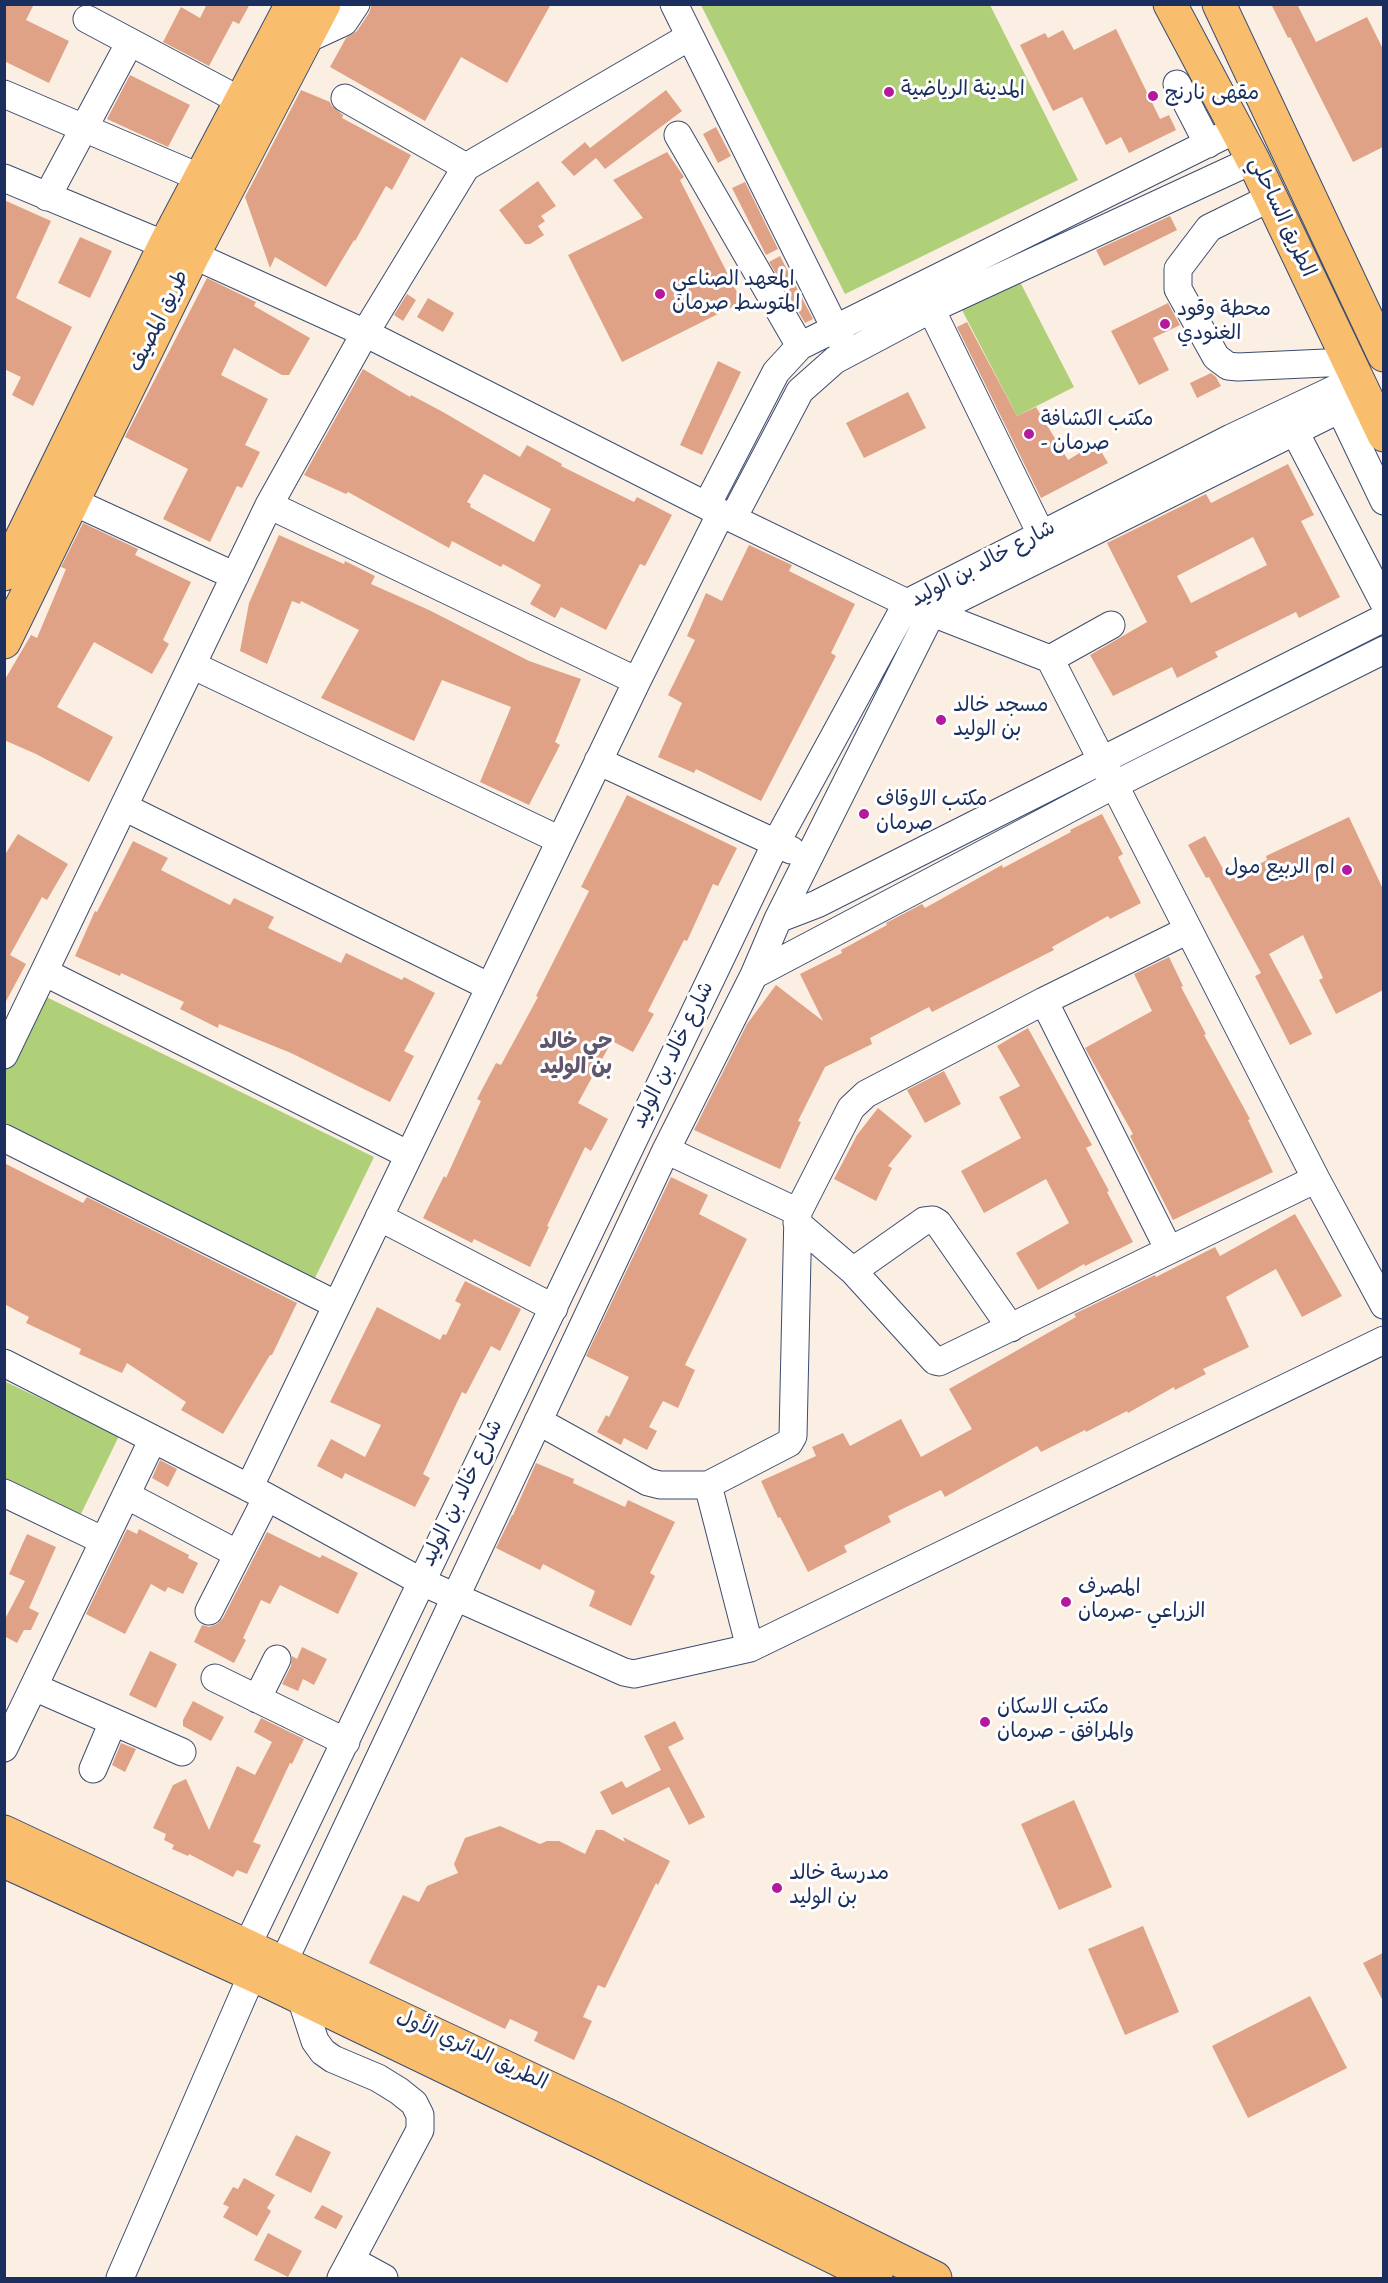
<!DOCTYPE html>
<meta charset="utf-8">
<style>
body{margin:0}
#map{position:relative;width:1388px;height:2283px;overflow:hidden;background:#faefe2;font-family:"Gochi Hand",sans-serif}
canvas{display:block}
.frame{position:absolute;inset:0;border:6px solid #1b2f5e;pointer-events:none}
</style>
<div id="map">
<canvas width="1388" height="2283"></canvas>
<div class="frame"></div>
</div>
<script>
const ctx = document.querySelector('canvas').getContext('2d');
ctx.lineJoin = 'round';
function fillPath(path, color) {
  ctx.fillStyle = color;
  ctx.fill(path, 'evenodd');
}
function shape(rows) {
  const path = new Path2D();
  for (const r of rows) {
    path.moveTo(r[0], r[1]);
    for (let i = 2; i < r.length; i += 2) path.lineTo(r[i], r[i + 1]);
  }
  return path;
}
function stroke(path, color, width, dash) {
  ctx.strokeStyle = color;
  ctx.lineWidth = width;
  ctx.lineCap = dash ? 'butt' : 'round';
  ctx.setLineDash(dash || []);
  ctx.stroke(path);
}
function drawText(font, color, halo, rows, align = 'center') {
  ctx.font = font + ' "Gochi Hand","Playpen Sans Arabic",sans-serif';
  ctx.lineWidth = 6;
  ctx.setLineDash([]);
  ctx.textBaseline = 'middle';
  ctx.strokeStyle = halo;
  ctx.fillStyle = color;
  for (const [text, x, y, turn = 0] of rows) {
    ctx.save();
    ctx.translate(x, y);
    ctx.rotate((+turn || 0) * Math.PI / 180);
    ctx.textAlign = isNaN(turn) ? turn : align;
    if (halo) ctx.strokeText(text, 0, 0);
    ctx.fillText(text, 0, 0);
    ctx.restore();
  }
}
fillPath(shape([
 [701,5,990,5,1078,180,845,294],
 [1019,280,1074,387,1017,416,962,310],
 [34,991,374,1157,314,1280,5,1129,4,1053],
 [4,1381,119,1436,78,1520,5,1485]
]), '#afd078');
fillPath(shape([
 [4,4,34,4,26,20,69,41,49,83,4,61],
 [204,4,250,4,239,24,233,21,209,66,163,42,181,7,200,18,206,6],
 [372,4,551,4,507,83,461,57,425,121,330,67,346,38,357,31,369,13],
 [1271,4,1297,4,1316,42,1367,17,1383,49,1383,147,1353,162,1290,37,1288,38],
 [1116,29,1160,119,1169,115,1176,130,1129,153,1121,137,1106,145,1082,97,1053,111,1020,45,1045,33,1048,38,1063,30,1074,50],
 [130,75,190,105,168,147,107,119],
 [301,90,330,102,332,106,343,115,342,118,411,155,392,190,386,186,355,241,354,240,326,287,275,257,270,268,245,197],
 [666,90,682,111,605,169,596,158,574,176,561,162,585,142,590,148],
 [716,127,731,156,718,163,703,134],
 [667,152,684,177,680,180,742,302,622,362,568,255,643,218,613,180],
 [538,181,556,206,541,216,545,221,538,226,544,235,530,244,525,244,499,210],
 [745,182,778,249,766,255,732,188],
 [4,200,51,221,16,298,72,327,33,406,12,395,21,377,4,369],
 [1170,216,1177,230,1104,266,1096,250],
 [80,237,112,251,90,298,58,283],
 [780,256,813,319,805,323,769,262],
 [207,278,256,302,254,306,310,338,289,375,282,375,234,348,221,375,268,399,245,445,260,452,242,488,237,486,210,542,163,519,188,469,125,437],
 [407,294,416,300,403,321,394,315],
 [428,298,454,313,443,332,417,317],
 [1168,303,1180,325,1153,338,1169,370,1139,385,1111,331],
 [967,322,1017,416,1036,407,1068,460,1096,443,1108,463,1041,498,957,327],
 [718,361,741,372,702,455,680,445],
 [363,369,410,397,411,395,443,412,520,457,527,445,562,464,561,466,634,502,637,497,672,515,645,566,640,564,606,630,561,607,555,618,530,604,541,585,503,564,501,567,452,541,449,548,348,492,346,494,304,475],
 [484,474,551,509,534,542,470,507,471,504,467,502],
 [1211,373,1216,377,1221,386,1197,398,1190,383],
 [908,392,926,428,864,458,846,423],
 [1288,464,1314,515,1301,521,1340,597,1299,618,1296,612,1215,652,1218,657,1177,678,1172,667,1113,696,1090,655,1147,622,1107,543,1206,494,1211,503],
 [1253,537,1267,565,1191,603,1177,576],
 [83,523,138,549,135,555,191,582,163,640,169,644,152,674,94,642,57,707,113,737,89,782,36,754,4,740,4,681,31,635,37,638,66,569,61,567],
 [279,535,344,564,345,561,375,576,371,584,429,610,529,661,581,679,555,742,560,745,529,805,480,782,511,707,442,680,414,741,321,698,359,630,301,601,300,604,292,601,267,664,240,651,249,603],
 [749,545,792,565,789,571,855,604,831,653,836,656,761,801,696,769,694,773,658,757,682,703,668,695,695,640,687,636,706,593,722,601],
 [627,795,737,848,718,886,713,884,687,941,684,940,648,1011,654,1014,633,1052,612,1041,578,1103,608,1119,591,1151,585,1147,547,1226,549,1227,530,1267,474,1239,472,1243,423,1218,444,1176,446,1178,481,1101,477,1099,496,1063,501,1065,538,997,536,996,589,891,581,887],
 [1102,814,1123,854,1118,857,1141,903,1110,919,1108,916,1052,947,1054,950,932,1012,929,1007,870,1038,872,1044,825,1067,798,1121,801,1122,780,1169,694,1130,747,1024,776,985,823,1021,800,974,842,953,841,950,887,925,886,923,922,904,925,908,1002,865,1003,868,1071,832,1070,830],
 [1349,817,1383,889,1383,990,1336,1014,1319,980,1323,978,1303,935,1269,954,1312,1034,1290,1045,1255,976,1261,973,1209,877,1206,878,1188,845,1205,836,1229,880,1267,860,1266,856],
 [18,834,68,864,47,900,42,897,10,955,26,964,4,1005,4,856],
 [133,841,168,858,161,870,230,905,234,898,274,917,268,928,341,963,346,953,402,980,404,977,435,993,404,1051,414,1056,390,1102,291,1053,219,1024,218,1028,180,1009,184,1002,121,973,120,976,75,956,95,911,97,912],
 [1169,957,1183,986,1181,987,1206,1034,1204,1035,1250,1119,1248,1120,1273,1172,1173,1220,1130,1136,1133,1134,1085,1048,1152,1011,1134,974],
 [1028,1028,1092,1145,1086,1148,1109,1191,1107,1192,1133,1242,1085,1266,1084,1264,1038,1290,1016,1253,1069,1223,1046,1179,984,1213,961,1171,1021,1138,999,1097,1020,1086,997,1046],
 [944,1071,961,1104,925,1123,907,1090],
 [878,1108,912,1136,888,1166,892,1168,876,1201,834,1179,857,1135],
 [4,1163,83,1203,87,1197,297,1303,272,1355,270,1355,223,1434,181,1410,186,1402,127,1363,122,1373,79,1354,81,1349,26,1323,29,1317,4,1304],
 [671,1177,708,1195,699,1214,747,1239,685,1365,695,1370,678,1408,663,1401,649,1427,657,1431,647,1450,624,1438,621,1445,597,1432,606,1415,609,1417,629,1377,586,1356],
 [1295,1214,1342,1296,1302,1317,1276,1269,1226,1297,1249,1347,1203,1369,1206,1374,1175,1390,1174,1387,1128,1413,1127,1411,1086,1432,1085,1430,1041,1452,1037,1446,945,1497,941,1490,888,1516,891,1522,844,1546,847,1552,808,1572,780,1517,778,1518,761,1481,816,1456,812,1447,843,1433,850,1446,901,1419,921,1457,972,1429,949,1389,1076,1317,1074,1314,1155,1275,1156,1277,1215,1247,1220,1256],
 [465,1281,521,1309,500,1351,491,1346,466,1394,462,1392,423,1474,430,1478,415,1507,345,1473,342,1479,317,1466,331,1439,365,1457,381,1425,330,1402,377,1307,440,1340,443,1334,446,1335,461,1304,455,1301],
 [160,1460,177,1469,168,1487,152,1478],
 [536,1463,574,1479,573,1483,625,1507,628,1500,675,1522,650,1573,655,1576,631,1626,589,1606,595,1591,543,1564,540,1570,496,1548,512,1515,513,1515],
 [127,1529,137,1534,139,1529,189,1555,188,1558,198,1563,183,1594,168,1587,165,1592,151,1584,125,1634,86,1614],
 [267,1532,320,1558,322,1555,358,1573,338,1614,280,1585,270,1604,261,1600,243,1638,246,1640,234,1663,194,1642,202,1625,209,1627,217,1624,223,1618],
 [27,1534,56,1547,29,1608,39,1613,31,1630,24,1630,17,1643,4,1636,4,1621,25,1581,9,1574],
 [302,1647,327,1659,314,1685,303,1679,298,1691,282,1684,291,1666,292,1656,297,1659],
 [150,1651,177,1664,156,1708,129,1695],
 [193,1701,224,1717,211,1741,183,1726,183,1720],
 [261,1718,304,1739,292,1764,290,1763,253,1842,261,1845,247,1874,237,1870,233,1877,189,1854,188,1856,172,1849,174,1845,164,1840,166,1834,153,1828,173,1785,186,1779,209,1830,237,1766,255,1775,272,1742,254,1732],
 [675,1721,684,1739,668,1747,705,1817,689,1825,669,1787,612,1815,600,1792,622,1781,626,1788,661,1770,644,1736],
 [121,1743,136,1749,125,1772,112,1765],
 [1074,1800,1112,1887,1059,1910,1021,1824],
 [500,1826,540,1844,547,1841,559,1841,585,1854,596,1830,603,1830,625,1842,623,1837,670,1861,658,1885,656,1883,605,1988,598,1985,583,2017,592,2021,574,2060,534,2041,538,2032,510,2019,505,2029,369,1963,403,1895,419,1902,427,1886,458,1873,454,1864,465,1838],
 [1143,1926,1179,2012,1125,2035,1088,1949],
 [1383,1953,1383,2001,1363,1963],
 [1310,1996,1347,2068,1248,2118,1212,2046],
 [296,2135,331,2152,311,2193,275,2175],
 [244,2178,275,2195,267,2208,271,2211,257,2236,223,2217,229,2207,223,2204,233,2187,238,2189],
 [322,2205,343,2216,336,2229,314,2218],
 [268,2233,302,2251,288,2277,254,2260]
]), '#e0a286');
const minor = shape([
 [674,4,842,342],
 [87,19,241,101],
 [305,40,344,22,356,4],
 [1177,84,1208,144],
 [4,94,201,178],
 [345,98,466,167],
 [678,135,800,346],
 [4,178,165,245,193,255,365,333,721,513,907,603,1050,659,1316,1179,1384,1305],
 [47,197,130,42],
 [1270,198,1209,228,1178,269,1178,289,1216,357,1228,366,1238,367,1348,362],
 [931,309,1042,536],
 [1340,409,1384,501],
 [1295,432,1384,603],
 [74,502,235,576],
 [269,505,637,681],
 [707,505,776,372,800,346,1237,129],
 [733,518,800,391,835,360,931,309,1253,160],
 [1050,659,1111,625],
 [192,665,560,840],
 [598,761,791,850],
 [124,807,490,987],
 [778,919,817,904,1384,618],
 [44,972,409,1155],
 [754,975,1114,785,1384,650],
 [1044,1001,1169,1250],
 [4,1055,269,505,365,333,466,167,689,37],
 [4,1138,337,1305],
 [666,1150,798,1212],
 [379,1217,554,1308],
 [797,1223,853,1271,935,1361,939,1362,1316,1179],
 [853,1271,924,1221,933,1220,938,1223,1011,1328],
 [4,1363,267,1497,422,1582,624,1672,634,1674,750,1648,1384,1340],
 [538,1421,648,1482,660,1485,708,1485,789,1443,793,1436,798,1212,851,1108,866,1094,1044,1001,1188,930],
 [708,1485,750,1648],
 [249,1488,637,681,721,513],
 [4,1493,104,1541],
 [126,1495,238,1554,209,1611],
 [238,1554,267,1497],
 [215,1678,346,1742],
 [34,1687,182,1752],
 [257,1699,277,1659],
 [4,1748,153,1439],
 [93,1769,113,1722],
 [241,1964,247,1946,776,843,907,603,1231,438,1356,379],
 [275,1980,666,1150,754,975,778,919,932,612,1340,409,1368,401],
 [301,1998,315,2041,323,2052,333,2059,378,2078,399,2091,414,2103,420,2115,420,2130,341,2278],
 [351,2260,384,2278],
 [120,2278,252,1975]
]);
const major = shape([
 [4,574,165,245,292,4],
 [4,642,193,255,324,4],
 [4,1832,615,2119,935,2278],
 [4,1861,273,1984,603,2143,876,2278]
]);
const highway = shape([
 [1170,4,1253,160,1384,435],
 [1219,4,1384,355]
]);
stroke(minor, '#3c4c72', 29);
stroke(major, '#3c4c72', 35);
stroke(highway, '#3c4c72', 35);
stroke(minor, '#fff', 27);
stroke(major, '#f9be6d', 33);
stroke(highway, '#f9be6d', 33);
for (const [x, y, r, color] of [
 [889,92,6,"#b5179e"],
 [1153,96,6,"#b5179e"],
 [660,294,6,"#b5179e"],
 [1165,324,6,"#b5179e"],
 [1029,434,6,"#b5179e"],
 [941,720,6,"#b5179e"],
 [864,814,6,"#b5179e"],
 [1347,870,6,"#b5179e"],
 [1066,1602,6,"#b5179e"],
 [985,1722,6,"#b5179e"],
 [777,1888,6,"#b5179e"]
]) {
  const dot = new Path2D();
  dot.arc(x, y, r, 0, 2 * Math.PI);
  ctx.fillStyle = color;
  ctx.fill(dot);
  stroke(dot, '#fff', 2);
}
drawText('21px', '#1b2f5e', '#fff', [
 ["المدينة الرياضية",901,92],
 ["مقهى نارنج",1165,96],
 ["المعهد الصناعي",672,282],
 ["المتوسط صرمان",672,306],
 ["محطة وقود",1177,312],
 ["الغنودي",1177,336],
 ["مكتب الكشافة",1041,422],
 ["- صرمان",1041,446],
 ["مسجد خالد",953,708],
 ["بن الوليد",953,732],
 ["مكتب الاوقاف",876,802],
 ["صرمان",876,826],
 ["ام الربيع مول",1335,870,"right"],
 ["المصرف",1078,1590],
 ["الزراعي -صرمان",1078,1614],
 ["مكتب الاسكان",997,1710],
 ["والمرافق - صرمان",997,1734],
 ["مدرسة خالد",789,1876],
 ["بن الوليد",789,1900]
], 'left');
drawText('21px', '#1b2f5e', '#fff', [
 ["الطريق الساحلي",1280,218,65],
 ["طريق المصيف",161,322,-64],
 ["شارع خالد بن الوليد",984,566,-28],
 ["شارع خالد بن الوليد",675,1056,-64],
 ["شارع خالد بن الوليد",464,1494,-64],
 ["الطريق الدائري الأول",471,2052,25]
]);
drawText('bold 22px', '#60576c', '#fff', [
 ["حي خالد",576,1045],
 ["بن الوليد",576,1070]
]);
</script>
